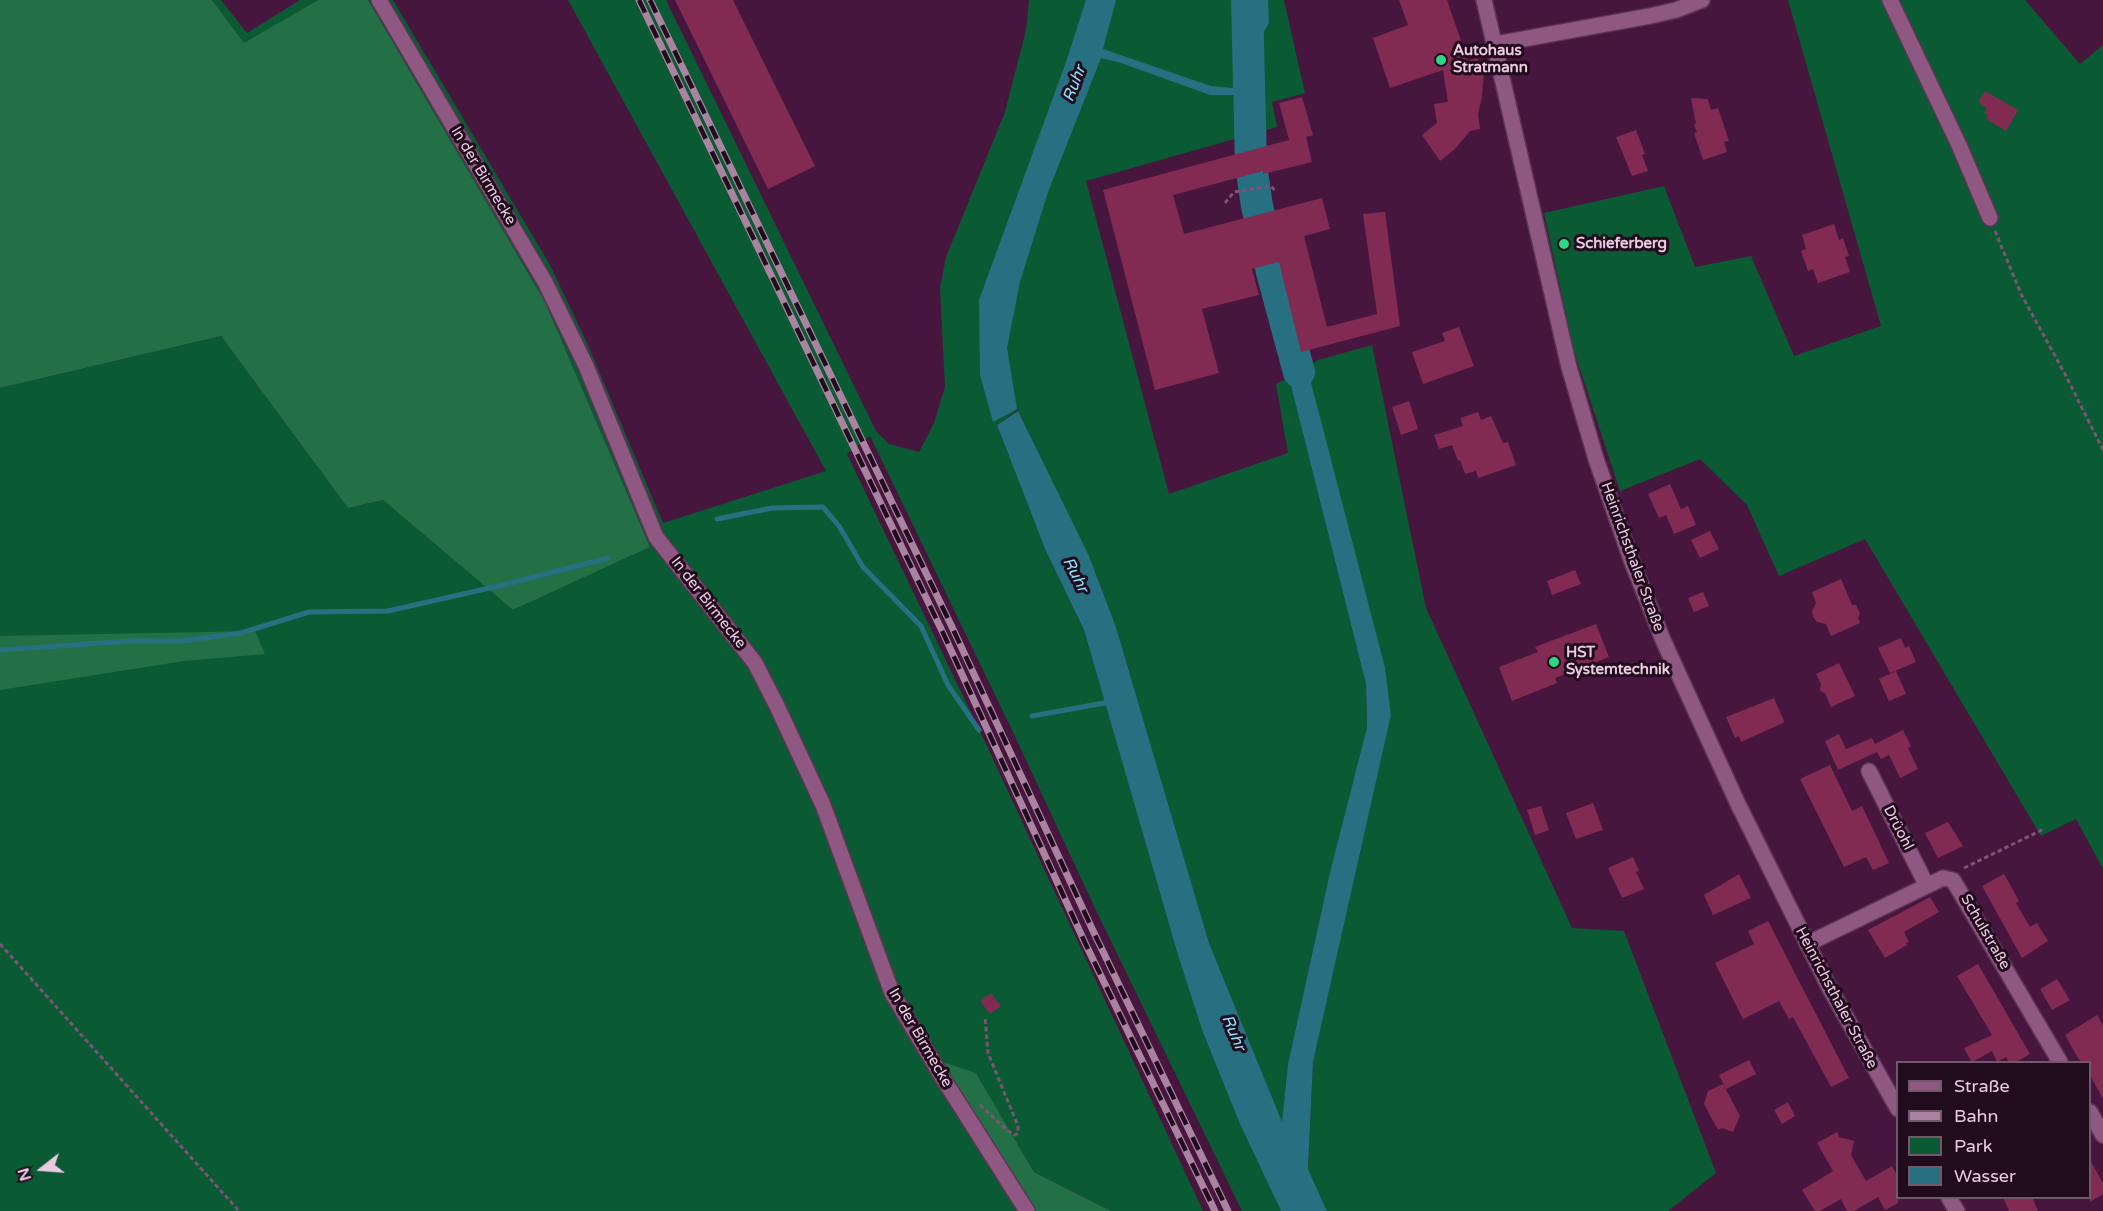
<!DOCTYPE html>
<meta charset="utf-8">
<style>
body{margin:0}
#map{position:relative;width:2103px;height:1211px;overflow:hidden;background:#47163e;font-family:"Varela Round",sans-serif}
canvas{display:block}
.legend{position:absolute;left:1896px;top:1061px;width:195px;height:138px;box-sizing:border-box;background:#210c1d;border:2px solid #72586c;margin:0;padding:8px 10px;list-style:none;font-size:18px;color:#ebcbe2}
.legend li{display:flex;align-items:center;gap:12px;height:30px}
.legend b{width:30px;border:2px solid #72586c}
.north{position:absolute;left:12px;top:1139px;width:60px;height:60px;-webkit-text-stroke:4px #210c1d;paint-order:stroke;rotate:253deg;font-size:16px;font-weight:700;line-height:24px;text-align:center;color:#ebcbe2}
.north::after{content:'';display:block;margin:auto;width:21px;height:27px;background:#ebcbe2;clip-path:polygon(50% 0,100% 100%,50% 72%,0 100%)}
</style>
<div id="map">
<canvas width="2103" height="1211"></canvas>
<ul class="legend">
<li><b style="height:8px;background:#8f5883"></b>Straße</li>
<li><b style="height:8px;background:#aa83a1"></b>Bahn</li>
<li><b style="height:16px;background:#0a5a34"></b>Park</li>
<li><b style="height:16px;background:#267081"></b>Wasser</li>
</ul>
<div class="north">N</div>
</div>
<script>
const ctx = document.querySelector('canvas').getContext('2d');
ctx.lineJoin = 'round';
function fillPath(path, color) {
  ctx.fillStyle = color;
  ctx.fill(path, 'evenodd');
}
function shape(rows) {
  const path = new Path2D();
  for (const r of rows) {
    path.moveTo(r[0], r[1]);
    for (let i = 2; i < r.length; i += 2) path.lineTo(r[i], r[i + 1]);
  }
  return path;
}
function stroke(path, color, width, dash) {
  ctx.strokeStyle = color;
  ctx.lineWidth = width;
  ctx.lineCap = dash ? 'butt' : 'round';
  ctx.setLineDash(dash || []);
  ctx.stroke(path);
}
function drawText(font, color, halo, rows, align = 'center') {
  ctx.font = font + ' "Varela Round",sans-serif';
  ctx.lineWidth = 6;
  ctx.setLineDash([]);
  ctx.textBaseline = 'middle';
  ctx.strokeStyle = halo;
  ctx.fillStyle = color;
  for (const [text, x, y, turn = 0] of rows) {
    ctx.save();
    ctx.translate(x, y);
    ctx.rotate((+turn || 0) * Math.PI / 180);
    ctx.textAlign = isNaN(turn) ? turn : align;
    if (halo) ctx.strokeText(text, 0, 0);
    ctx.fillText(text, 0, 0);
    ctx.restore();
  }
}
fillPath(shape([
 [212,0,221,0,247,33,300,0,318,0,244,44],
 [368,0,393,0,550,265,588,345,663,523,826,471,568,0,666,0,876,431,889,444,919,452,934,423,945,387,940,288,946,257,1005,112,1026,30,1029,0,1284,0,1305,93,1272,102,1277,127,1086,181,1169,494,1288,453,1276,384,1289,377,1366,684,1367,727,1330,872,1288,1064,1282,1124,1209,943,1116,627,1089,557,1018,411,1019,409,997,425,1045,549,1084,630,1177,952,1202,1030,1239,1122,1281,1211,1242,1211,1093,904,1012,730,870,436,847,454,986,744,1203,1211,1111,1211,1034,1172,976,1073,1027,1211,0,1211,0,388,221,336,348,508,383,500,513,610,650,547,545,302],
 [1788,0,2025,0,2080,64,2103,45,2103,869,2076,819,2041,836,1865,539,1779,576,1747,505,1700,459,1620,491,1574,351,1544,213,1664,186,1695,267,1751,256,1794,356,1881,326],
 [1372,345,1426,608,1572,928,1624,931,1716,1173,1668,1211,1327,1211,1308,1169,1313,1062,1391,714,1307,367,1318,360]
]), '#0a5a34');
fillPath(shape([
 [0,0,212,0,244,43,318,0,368,0,545,302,650,547,513,610,383,500,348,508,221,336,0,388],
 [255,631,265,654,184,661,0,690,0,636],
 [939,1061,976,1073,1034,1172,1111,1211,1027,1211]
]), '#237046');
fillPath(shape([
 [1086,0,1116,0,1103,49,1211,86,1234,88,1235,0,1268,0,1269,23,1263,33,1263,98,1235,99,1234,95,1210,95,1121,63,1101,58,1048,192,1020,282,1007,348,1017,409,993,422,980,375,979,300,1066,62],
 [1293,329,1301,356,1307,367,1385,668,1391,715,1313,1062,1308,1169,1327,1211,1281,1211,1239,1122,1202,1030,1177,952,1084,630,1045,549,997,425,1018,411,1089,556,1116,627,1209,943,1282,1122,1288,1064,1330,872,1367,727,1366,684,1278,334]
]), '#267081');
stroke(shape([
 [717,519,772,508,823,507,839,526,863,567,921,626,948,685,979,730],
 [0,650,131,641,182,641,241,633,309,612,388,611,503,585,608,558],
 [1032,716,1110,702]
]), '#267081', 5);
stroke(shape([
 [1247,0,1251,165,1257,206,1272,272,1299,372]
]), '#267081', 32);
fillPath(shape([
 [675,0,733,0,815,166,768,189],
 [1399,0,1447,0,1468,61,1477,58,1484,70,1482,97,1478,114,1480,129,1470,131,1455,149,1440,161,1422,135,1437,123,1434,104,1448,102,1443,70,1390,88,1373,38,1408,25],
 [1985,91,2018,110,2006,131,1986,119,1988,115,1984,112,1987,108,1978,102],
 [1302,97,1313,135,1306,137,1312,162,1263,174,1263,171,1173,195,1184,234,1322,198,1330,229,1304,236,1327,327,1377,314,1363,214,1385,212,1400,326,1301,352,1279,262,1252,269,1259,295,1202,309,1219,373,1155,390,1103,190,1289,140,1279,103],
 [1691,98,1708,99,1711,110,1718,108,1729,141,1724,142,1727,152,1703,160,1694,133,1697,132,1694,124,1696,124],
 [1636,130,1645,154,1642,155,1648,171,1632,176,1616,137],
 [1834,224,1839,240,1843,238,1849,256,1845,257,1850,272,1818,283,1813,269,1808,271,1801,251,1806,249,1802,235],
 [1459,327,1474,366,1423,384,1412,352,1445,341,1442,333],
 [1409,401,1418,429,1401,435,1392,407],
 [1478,412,1481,420,1491,416,1503,443,1508,442,1516,465,1478,478,1476,471,1465,474,1460,460,1458,461,1452,445,1439,449,1434,435,1463,426,1460,418],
 [1670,484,1681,509,1688,506,1696,525,1674,534,1666,515,1659,518,1648,494],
 [1710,531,1719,549,1700,558,1691,540],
 [1575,570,1581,584,1552,595,1547,581],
 [1841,579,1852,605,1856,605,1860,614,1858,618,1860,623,1831,636,1826,624,1817,622,1813,617,1812,611,1816,603,1812,592],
 [1703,592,1709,606,1694,612,1688,598],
 [1596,624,1609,657,1555,678,1557,683,1512,701,1499,667,1538,652,1535,647],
 [1901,638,1905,648,1909,646,1916,662,1890,673,1878,648],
 [1839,663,1855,696,1831,707,1825,693,1820,691,1821,684,1816,674],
 [1896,671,1906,694,1889,701,1879,679],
 [1774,698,1784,721,1783,723,1741,742,1739,736,1735,738,1726,717],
 [1903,730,1911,746,1908,748,1918,769,1900,778,1889,755,1881,759,1877,752,1838,770,1825,741,1839,734,1846,749,1872,738,1875,744],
 [1830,765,1852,811,1862,806,1889,863,1873,870,1866,857,1844,867,1800,779],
 [1593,803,1603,830,1576,839,1566,813],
 [1541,806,1549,830,1535,835,1527,810],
 [1948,822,1963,846,1938,858,1925,833],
 [1633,857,1639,871,1636,872,1644,889,1622,898,1608,868],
 [1739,874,1751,898,1713,915,1704,895],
 [2004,874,2019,901,2016,903,2030,927,2037,923,2048,941,2022,958,1982,886],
 [1930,897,1939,912,1904,932,1909,942,1906,943,1907,945,1885,958,1868,930],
 [1768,921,1849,1078,1831,1087,1793,1017,1789,1019,1779,1001,1743,1019,1715,963,1754,944,1748,931],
 [1978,964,2030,1054,2016,1062,2009,1062,2006,1057,1997,1062,1992,1051,1972,1062,1964,1048,1992,1035,1957,976],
 [2057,979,2070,1000,2052,1010,2040,989],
 [991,993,1001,1006,990,1014,980,1001],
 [2097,1015,2103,1025,2103,1099,2090,1075,2090,1062,2082,1062,2078,1058,2065,1035],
 [1749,1060,1756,1074,1726,1089,1719,1075],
 [1723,1084,1740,1116,1733,1132,1722,1128,1718,1130,1704,1104,1708,1091],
 [1788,1102,1795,1116,1782,1124,1774,1110],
 [1837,1132,1839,1137,1854,1141,1851,1155,1866,1181,1892,1166,1898,1177,1898,1203,1885,1210,1878,1197,1854,1211,1847,1211,1841,1199,1820,1211,1815,1211,1802,1190,1833,1171,1817,1143],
 [2090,1160,2103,1183,2103,1194,2090,1202],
 [2003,1197,2032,1197,2038,1211,2009,1211]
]), '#812b52');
const minor = shape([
 [379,0,545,282,586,366,656,537,755,663,777,706,823,805,892,993,944,1080,1027,1211],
 [1890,0,1959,145,1990,218],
 [1496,44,1650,16,1676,10,1702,0],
 [1869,771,1927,886],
 [1807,944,1943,878,1953,880,2060,1062],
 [2090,1112,2103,1135]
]);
const secondary = shape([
 [1484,0,1569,367,1596,459,1632,562,1663,640,1738,804,1829,987,1898,1109],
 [1949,1198,1957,1211]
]);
stroke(minor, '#5d3555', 18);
stroke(secondary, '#5d3555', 18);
stroke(shape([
 [1225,203,1234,192,1241,191,1271,186,1276,192],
 [1995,231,2022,296,2065,374,2103,450],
 [1964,868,2044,829],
 [0,944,239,1211],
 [980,1105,1008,1131,1015,1135,1018,1133,1018,1126,988,1053,985,1017]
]), '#7e5375', 3, [4.5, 3]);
stroke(minor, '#8f5883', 15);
stroke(secondary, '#8f5883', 15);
const rail = shape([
 [639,0,944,635,1086,945,1215,1211],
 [650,0,952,627,1095,935,1228,1211]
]);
stroke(rail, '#aa83a1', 7);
stroke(rail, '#210c1d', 4.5, [14]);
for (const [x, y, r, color] of [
 [1441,60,6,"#2dd884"],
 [1564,244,6,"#2dd884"],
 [1554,662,6,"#2dd884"]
]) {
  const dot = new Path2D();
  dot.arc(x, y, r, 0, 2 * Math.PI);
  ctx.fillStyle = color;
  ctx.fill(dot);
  stroke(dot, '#210c1d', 2);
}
drawText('bold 15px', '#ebcbe2', '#210c1d', [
 ["Autohaus",1453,51],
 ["Stratmann",1453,68],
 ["Schieferberg",1576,244],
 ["HST",1566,653],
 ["Systemtechnik",1566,670]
], 'left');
drawText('15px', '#ebcbe2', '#210c1d', [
 ["In der Birmecke",483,176,59],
 ["Heinrichsthaler Straße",1632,557,70],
 ["In der Birmecke",708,603,52],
 ["Drüohl",1898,828,63],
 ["Schulstraße",1985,932,60],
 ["Heinrichsthaler Straße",1836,998,62],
 ["In der Birmecke",920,1038,60]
]);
drawText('italic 16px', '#88e4fb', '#210c1d', [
 ["Ruhr",1075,84,-69],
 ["Ruhr",1075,575,63],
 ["Ruhr",1233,1033,67]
]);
</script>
